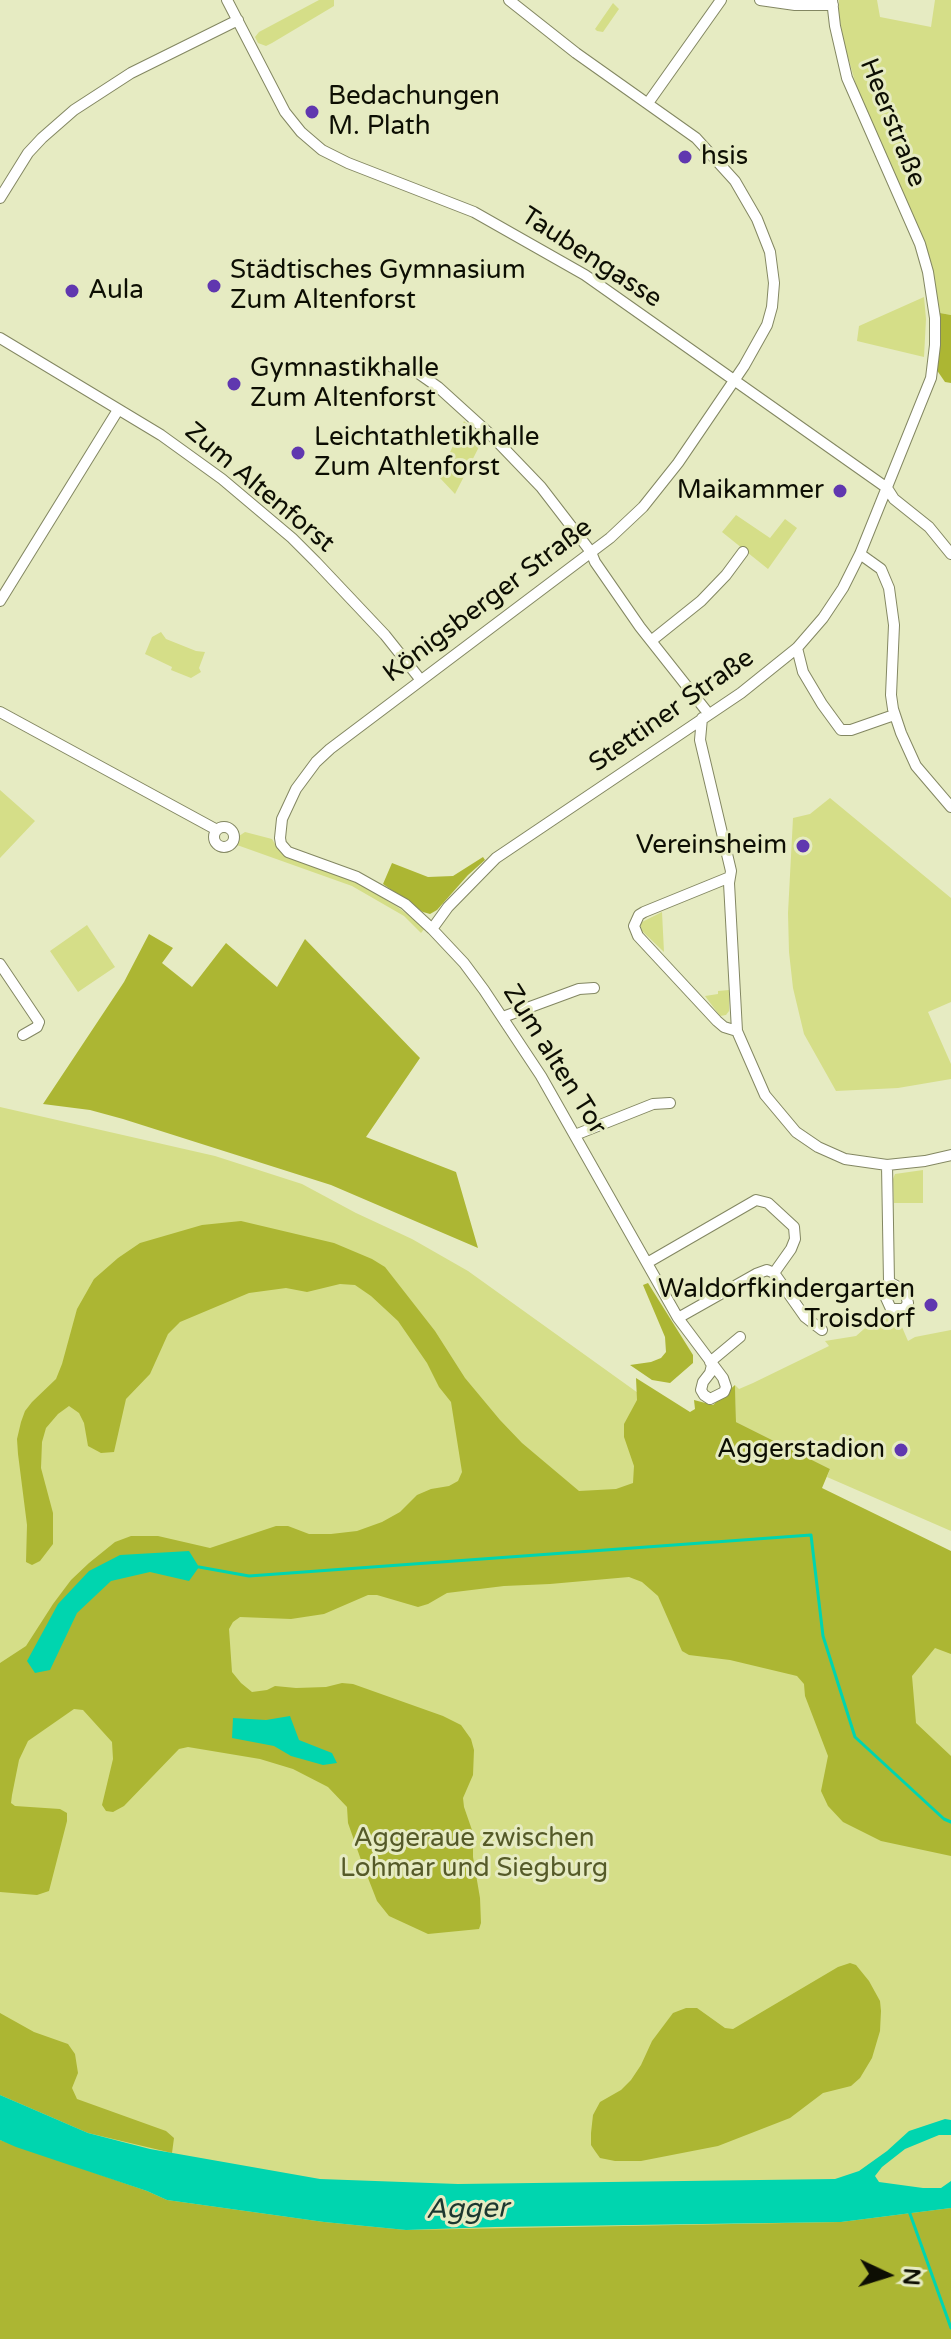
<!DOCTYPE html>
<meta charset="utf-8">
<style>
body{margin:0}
#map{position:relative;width:951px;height:2339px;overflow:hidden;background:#e6ebc2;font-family:"Varela Round",sans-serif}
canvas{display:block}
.north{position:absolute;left:847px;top:2235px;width:80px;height:80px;-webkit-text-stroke:6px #e6ebc2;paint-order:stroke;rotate:94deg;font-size:22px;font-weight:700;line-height:32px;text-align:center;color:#0d0e03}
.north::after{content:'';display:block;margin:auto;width:28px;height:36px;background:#0d0e03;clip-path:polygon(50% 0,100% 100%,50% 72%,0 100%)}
</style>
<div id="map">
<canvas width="951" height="2339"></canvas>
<div class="north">N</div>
</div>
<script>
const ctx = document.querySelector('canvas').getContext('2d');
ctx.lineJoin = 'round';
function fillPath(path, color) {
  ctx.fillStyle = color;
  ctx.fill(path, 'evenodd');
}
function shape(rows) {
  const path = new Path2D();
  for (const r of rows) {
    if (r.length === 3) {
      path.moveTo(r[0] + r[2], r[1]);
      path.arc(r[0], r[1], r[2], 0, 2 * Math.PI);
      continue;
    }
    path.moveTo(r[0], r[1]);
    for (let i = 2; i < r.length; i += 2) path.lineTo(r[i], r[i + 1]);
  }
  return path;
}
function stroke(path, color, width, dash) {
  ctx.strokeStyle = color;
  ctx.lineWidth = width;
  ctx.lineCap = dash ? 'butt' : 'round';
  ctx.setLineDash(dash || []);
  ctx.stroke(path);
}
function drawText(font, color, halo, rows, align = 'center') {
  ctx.font = font + ' "Varela Round",sans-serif';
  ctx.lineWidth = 6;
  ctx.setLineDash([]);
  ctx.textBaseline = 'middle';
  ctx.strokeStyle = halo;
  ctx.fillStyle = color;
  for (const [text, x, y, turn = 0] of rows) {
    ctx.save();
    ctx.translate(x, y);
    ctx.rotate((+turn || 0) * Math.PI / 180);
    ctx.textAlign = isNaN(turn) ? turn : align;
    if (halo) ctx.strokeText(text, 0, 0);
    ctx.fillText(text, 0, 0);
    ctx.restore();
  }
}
fillPath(shape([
 [319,0,334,0,334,6,272,43,266,46,258,43,255,37,259,32],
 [839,0,877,0,880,17,931,27,935,0,951,0,951,315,940,313,932,265,907,201,858,92,844,43,839,15],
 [613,3,619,9,603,32,597,31,595,29],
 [924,297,926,319,924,357,857,341,859,326],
 [464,421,483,439,455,494,439,477],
 [736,515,770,538,785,519,797,528,768,569,722,532],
 [161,632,166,639,196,651,205,652,199,668,201,672,191,678,171,670,172,667,145,654,152,637],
 [0,790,35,821,0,858],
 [830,798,951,898,951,1002,928,1012,951,1064,951,1079,898,1088,836,1091,804,1034,793,988,789,952,788,913,793,818,810,814],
 [245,832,272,839,278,849,286,856,360,884,399,908,425,928,421,933,404,916,352,886,237,845,239,836],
 [662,912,664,952,642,931,640,923],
 [87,925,115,967,78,992,50,951],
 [729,990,729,1011,726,1015,720,1016,705,996,718,994,718,991],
 [0,1107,215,1156,302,1184,356,1213,412,1239,468,1271,659,1408,951,1554,951,2339,0,2339],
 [923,1170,923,1203,894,1203,893,1179,895,1174],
 [887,1309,896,1313,908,1341,915,1337,951,1330,951,1531,827,1477,830,1469,736,1422,735,1385,739,1389,753,1383,829,1346,825,1341,856,1336]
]), '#d5de88');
fillPath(shape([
 [940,313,951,315,951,383,945,382,934,366],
 [483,857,485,860,468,875,437,910,430,914,423,912,383,884,392,863,428,877,453,876],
 [149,934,173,948,162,963,192,987,226,943,277,987,305,939,420,1058,366,1137,456,1172,478,1248,331,1185,123,1119,90,1110,43,1104,124,982],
 [241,1221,334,1243,372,1259,385,1267,435,1331,465,1378,500,1420,522,1443,579,1491,616,1489,633,1483,634,1466,624,1437,624,1424,637,1400,636,1378,690,1412,695,1409,694,1400,713,1405,735,1385,736,1422,830,1469,822,1488,951,1551,951,1654,935,1648,912,1676,916,1723,951,1756,951,1856,881,1841,843,1822,828,1806,821,1791,828,1756,805,1696,804,1684,797,1676,730,1660,689,1655,682,1651,658,1596,642,1582,629,1577,550,1584,504,1586,447,1593,428,1604,418,1607,377,1595,368,1595,324,1614,291,1619,240,1617,233,1622,229,1629,232,1672,241,1683,252,1692,267,1690,275,1686,296,1688,326,1687,342,1683,353,1684,443,1716,461,1725,471,1739,474,1750,473,1775,463,1798,464,1807,473,1833,473,1857,480,1898,481,1923,479,1929,428,1934,389,1916,377,1901,361,1860,348,1823,347,1807,328,1787,293,1769,260,1759,188,1747,179,1749,124,1806,113,1812,106,1811,102,1805,113,1759,112,1742,83,1710,74,1709,28,1741,19,1760,12,1795,11,1803,15,1806,60,1809,67,1813,67,1821,49,1891,37,1895,0,1892,0,1663,26,1646,53,1604,71,1580,89,1563,115,1542,131,1536,158,1536,210,1548,276,1526,288,1526,309,1534,331,1534,357,1531,382,1522,400,1512,417,1495,431,1489,449,1486,458,1481,462,1472,451,1402,439,1387,427,1363,398,1321,371,1296,355,1285,340,1284,307,1292,286,1288,249,1293,180,1322,168,1334,150,1374,126,1399,114,1452,101,1453,88,1446,84,1423,79,1413,69,1406,58,1414,46,1428,42,1442,41,1468,53,1513,53,1544,40,1561,32,1565,26,1562,27,1525,18,1454,17,1439,21,1422,25,1411,32,1402,56,1379,62,1364,77,1309,94,1279,118,1258,140,1243,202,1225],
 [648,1283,693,1355,693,1363,670,1383,652,1380,630,1365,651,1362,661,1358,666,1352,665,1337,643,1285],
 [850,1963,856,1965,869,1981,880,2001,881,2011,880,2031,872,2058,860,2078,851,2086,823,2093,790,2118,718,2146,641,2161,615,2161,600,2158,595,2151,591,2145,591,2133,593,2115,600,2102,621,2090,631,2080,641,2065,652,2041,673,2013,686,2008,697,2008,725,2028,733,2029,838,1967],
 [0,2013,34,2032,68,2044,75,2054,78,2073,72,2088,77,2099,166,2131,174,2138,172,2153,88,2133,0,2095],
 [0,2140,147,2191,167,2200,324,2222,406,2230,841,2222,951,2208,951,2339,0,2339]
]), '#acb633');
fillPath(shape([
 [189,1551,199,1567,189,1581,150,1572,111,1581,77,1613,50,1670,35,1673,27,1661,58,1604,89,1571,120,1555],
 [290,1716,299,1740,332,1753,337,1763,323,1765,291,1756,274,1746,232,1738,233,1718,266,1720],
 [0,2095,88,2133,150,2149,320,2179,458,2184,835,2179,859,2171,887,2151,909,2131,945,2119,951,2120,951,2135,939,2135,905,2149,882,2167,875,2176,879,2182,923,2188,941,2188,951,2181,951,2208,841,2222,495,2227,406,2230,324,2222,167,2200,147,2191,16,2147,0,2140]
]), '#00d5af');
stroke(shape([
 [199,1567,249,1576,811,1535,823,1636,855,1737,944,1819,951,1822],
 [909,2211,951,2328]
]), '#00d5af', 3);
const minor = shape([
 [227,0,285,112,301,132,322,150,348,163,474,212,585,275,887,488,894,499,929,527,951,554],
 [509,0,576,53,696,138,735,181,757,219,770,252,774,283,772,307,767,325,744,366,678,463,643,507,610,538,330,749,316,762,296,789,282,819,280,838,281,844,288,852,357,877,405,904,432,929,464,963,484,990,541,1076,678,1318,723,1378,726,1387,724,1392,710,1399,704,1395,701,1390,703,1382,710,1373,712,1365],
 [760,0,795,5,833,5],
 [648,103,721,0],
 [0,198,28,153,42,138,74,110,131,73,238,20],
 [0,338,161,435,222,479,292,538,316,562,385,635,420,679],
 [392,367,418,373,438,387,492,436,541,487,591,552,595,562,640,627,708,713],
 [860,554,881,569,889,588,894,625,891,695,893,709,901,733,916,766,951,807],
 [0,601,118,410],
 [651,641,701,601,726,575,743,552],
 [797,648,803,672,822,704,841,730,851,730,894,715],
 [0,712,217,830],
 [702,718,700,740,731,871,729,883,737,1031,765,1095,796,1132,818,1147,845,1159,887,1165,925,1161,951,1155],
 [224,837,10],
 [730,877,644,912,639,915,634,926,638,936,717,1021,724,1027,737,1031],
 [432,929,448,907,496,858,741,693,797,648,823,618,843,588,860,554,931,378,935,345,935,318,928,272,920,244,847,78,835,26,832,0],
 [0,964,39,1022,37,1027,23,1035],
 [503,1017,579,989,594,988],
 [575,1135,653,1104,670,1103],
 [887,1165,889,1282,886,1298,891,1309,904,1309,908,1303,906,1295,900,1288,889,1282],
 [647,1263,756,1200,768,1203,794,1227,795,1239,791,1249,774,1273],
 [774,1273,805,1317,822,1330],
 [678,1318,756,1274,767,1270,774,1273],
 [710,1362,740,1337]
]);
stroke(minor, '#838762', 12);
stroke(minor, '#fff', 10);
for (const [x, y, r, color] of [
 [312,112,8,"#6037af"],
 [685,157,8,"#6037af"],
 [214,286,8,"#6037af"],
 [72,291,8,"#6037af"],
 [234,384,8,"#6037af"],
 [298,453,8,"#6037af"],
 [840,491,8,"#6037af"],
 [803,846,8,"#6037af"],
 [931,1305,8,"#6037af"],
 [901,1450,8,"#6037af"]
]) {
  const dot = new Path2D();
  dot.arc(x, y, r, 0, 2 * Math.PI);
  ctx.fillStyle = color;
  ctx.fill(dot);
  stroke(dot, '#e6ebc2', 3);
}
drawText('26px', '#0d0e03', '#e6ebc2', [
 ["Bedachungen",328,97],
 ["M. Plath",328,127],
 ["hsis",701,157],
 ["Städtisches Gymnasium",230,271],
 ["Zum Altenforst",230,301],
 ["Aula",88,291],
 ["Gymnastikhalle",250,369],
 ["Zum Altenforst",250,399],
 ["Leichtathletikhalle",314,438],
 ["Zum Altenforst",314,468],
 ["Maikammer",824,491,"right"],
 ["Vereinsheim",787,846,"right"],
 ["Waldorfkindergarten",915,1290,"right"],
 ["Troisdorf",915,1320,"right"],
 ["Aggerstadion",885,1450,"right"]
], 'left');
drawText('26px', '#0d0e03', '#e6ebc2', [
 ["Heerstraße",892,123,68],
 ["Taubengasse",591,258,33],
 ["Zum Altenforst",259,488,40],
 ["Königsberger Straße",488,601,-37],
 ["Stettiner Straße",672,711,-35],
 ["Zum alten Tor",554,1060,58]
]);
drawText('26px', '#555a28', '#e6ebc2', [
 ["Aggeraue zwischen",474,1839],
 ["Lohmar und Siegburg",474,1869]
]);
drawText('italic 28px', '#1c372f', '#e6ebc2', [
 ["Agger",467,2210,-1]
]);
</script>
